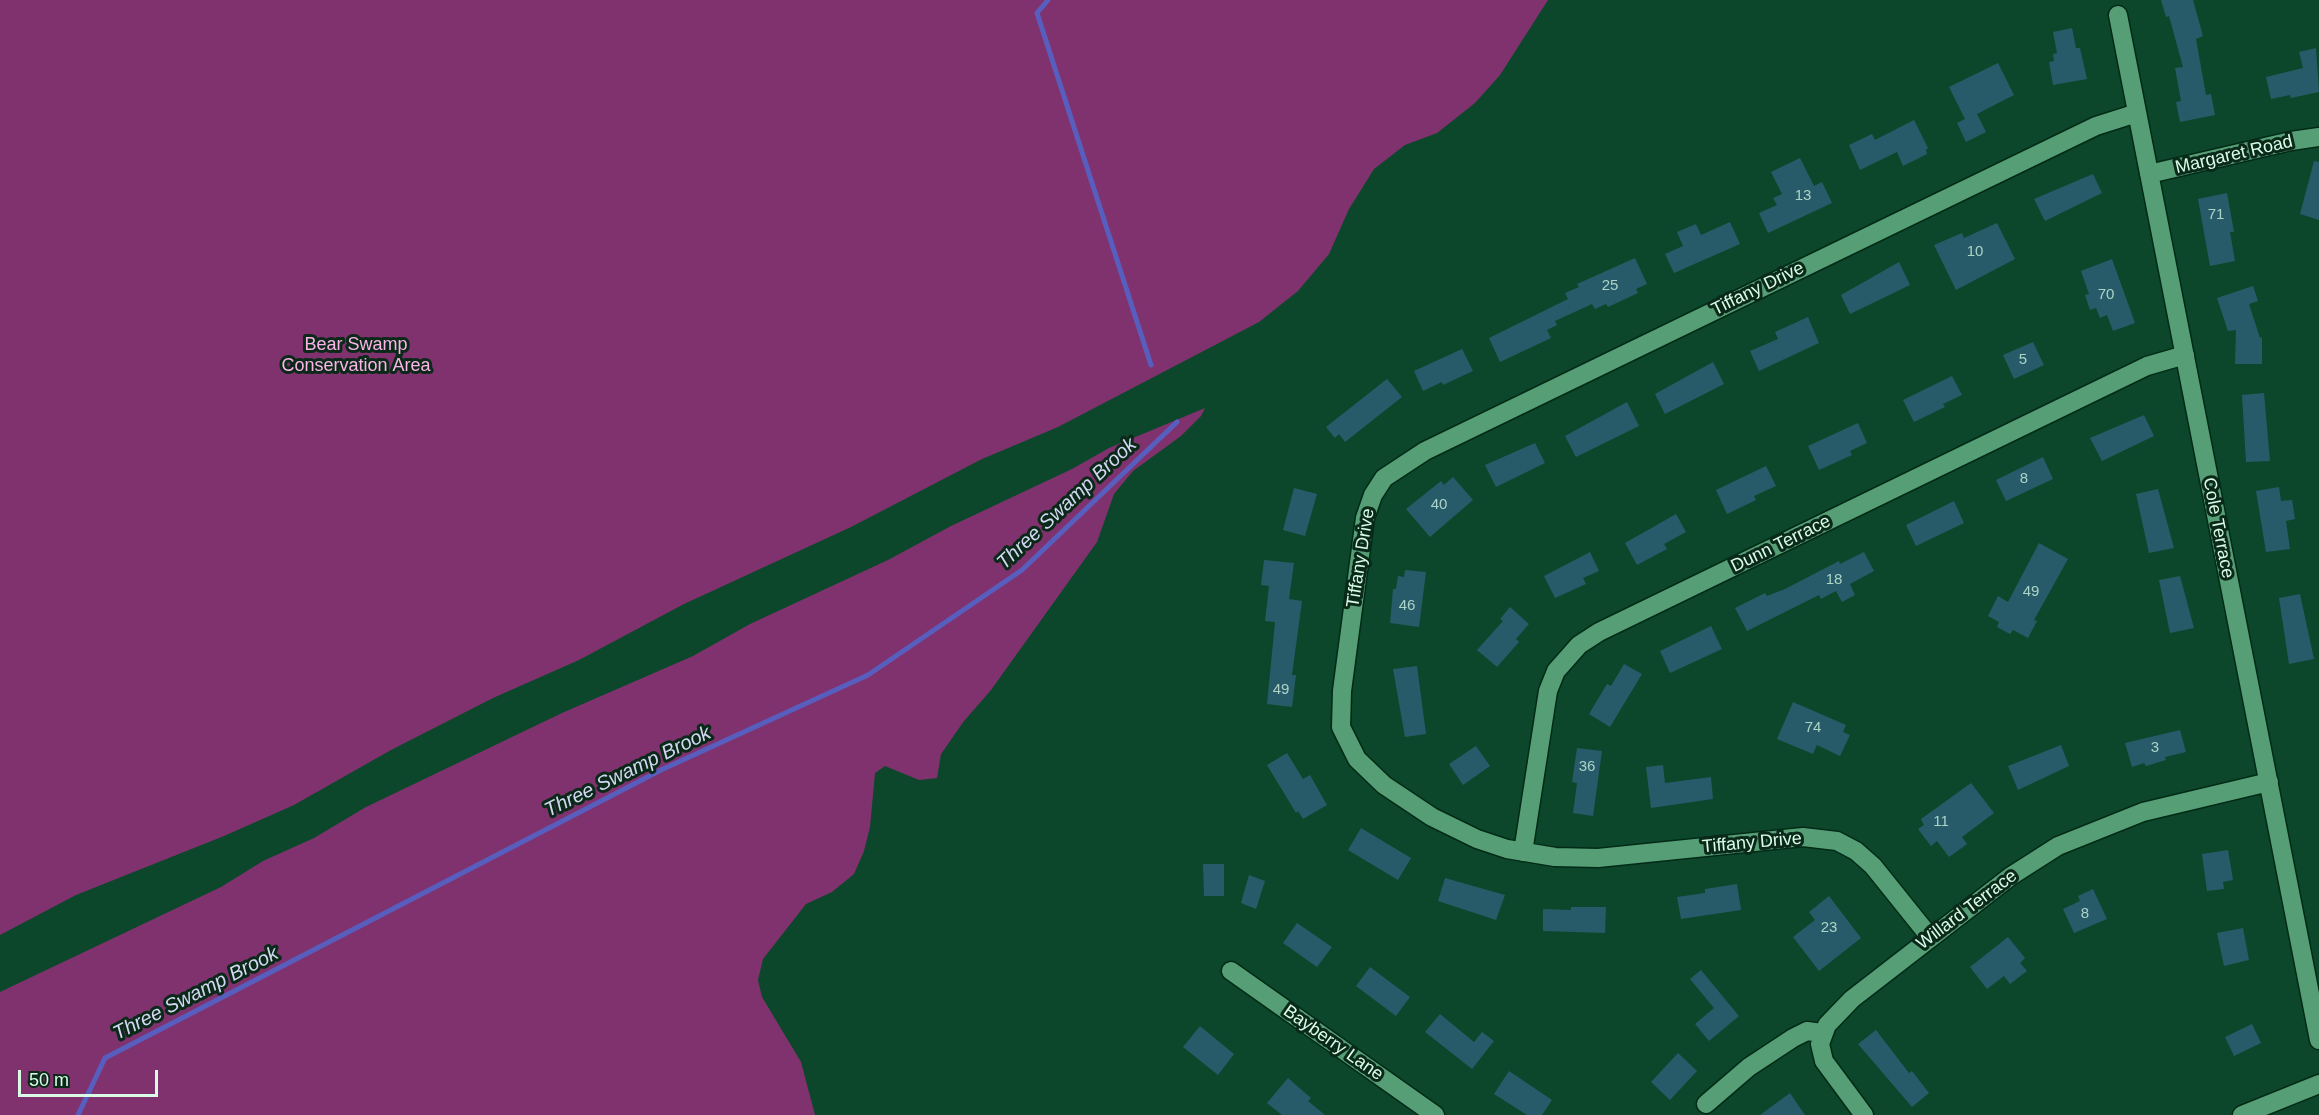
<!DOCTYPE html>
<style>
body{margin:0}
#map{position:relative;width:2319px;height:1115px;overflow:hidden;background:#0c472b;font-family:Helvetica,sans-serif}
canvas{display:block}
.scale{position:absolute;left:18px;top:1070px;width:140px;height:27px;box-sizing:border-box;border:3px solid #d8fce5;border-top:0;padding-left:8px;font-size:18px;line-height:21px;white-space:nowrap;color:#d8fce5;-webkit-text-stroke:4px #0b2919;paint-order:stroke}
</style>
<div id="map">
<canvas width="2319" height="1115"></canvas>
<div class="scale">50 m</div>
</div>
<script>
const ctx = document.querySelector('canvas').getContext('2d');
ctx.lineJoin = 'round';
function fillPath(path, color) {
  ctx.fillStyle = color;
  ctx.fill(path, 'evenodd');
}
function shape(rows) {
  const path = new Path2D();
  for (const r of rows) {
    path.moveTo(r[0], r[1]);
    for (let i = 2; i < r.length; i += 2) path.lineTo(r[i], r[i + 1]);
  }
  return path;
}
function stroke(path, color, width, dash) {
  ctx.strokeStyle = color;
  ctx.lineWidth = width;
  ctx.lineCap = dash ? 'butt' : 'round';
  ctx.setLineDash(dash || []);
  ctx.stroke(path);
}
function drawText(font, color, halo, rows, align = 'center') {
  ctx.font = font + ' Helvetica,sans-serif';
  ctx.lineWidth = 6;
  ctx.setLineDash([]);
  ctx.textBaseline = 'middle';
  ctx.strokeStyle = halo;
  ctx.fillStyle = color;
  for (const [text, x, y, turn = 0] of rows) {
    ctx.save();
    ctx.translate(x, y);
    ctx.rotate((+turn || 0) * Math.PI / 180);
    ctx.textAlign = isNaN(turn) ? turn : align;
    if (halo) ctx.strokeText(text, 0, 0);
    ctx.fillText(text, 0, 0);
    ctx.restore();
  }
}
fillPath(shape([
 [0,0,1548,0,1500,75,1475,103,1437,133,1405,145,1374,169,1349,209,1329,254,1298,291,1259,322,1058,427,982,459,851,527,684,604,579,660,493,698,391,750,294,805,224,836,76,895,0,935],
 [1205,408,1201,416,1181,436,1133,471,1114,494,1097,542,991,690,964,721,941,754,937,778,919,780,885,766,875,773,870,827,864,851,854,874,832,892,806,904,763,959,758,980,762,997,801,1062,815,1115,0,1115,0,992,221,887,263,861,314,838,366,807,562,713,693,656,750,624,888,560,951,526,1072,469,1109,448]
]), '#80326e');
stroke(shape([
 [1048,0,1037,13,1151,365],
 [78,1115,105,1058,661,770,868,675,1022,570,1177,422]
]), '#585ebe', 5);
fillPath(shape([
 [2161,0,2193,0,2203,36,2196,39,2206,95,2211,94,2215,115,2180,122,2176,102,2181,101,2175,68,2183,67,2169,16,2166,17],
 [2072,28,2076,48,2080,48,2087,79,2053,85,2049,62,2054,61,2053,54,2057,53,2053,32],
 [2316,48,2319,92,2291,98,2290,95,2271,99,2266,77,2303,68,2299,52],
 [1998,63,2014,95,1977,114,1986,132,1966,142,1957,123,1965,119,1949,87],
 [1914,120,1928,148,1926,150,1927,154,1903,166,1897,152,1860,170,1849,145,1872,134,1875,140],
 [1800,158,1814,186,1822,182,1832,203,1768,233,1759,213,1777,205,1773,198,1782,194,1771,172],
 [2314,161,2319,162,2319,220,2300,214],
 [2093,174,2102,193,2045,221,2034,199],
 [2227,193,2234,232,2230,232,2235,261,2210,266,2198,199],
 [1730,222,1740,244,1674,273,1665,254,1683,246,1677,232,1696,224,1701,235],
 [1997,223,2015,259,1956,290,1934,245,1962,233,1964,238],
 [1635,258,1647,284,1636,289,1638,293,1608,307,1606,304,1595,309,1592,304,1555,321,1557,325,1547,330,1551,338,1500,362,1489,338,1568,299,1565,293,1579,287,1577,284],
 [2112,259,2135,323,2113,331,2107,315,2100,318,2096,308,2090,310,2085,295,2089,294,2081,271],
 [1899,262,1910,285,1850,314,1841,295],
 [2253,286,2258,301,2249,304,2260,338,2262,337,2262,364,2235,364,2236,330,2228,331,2217,298],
 [1808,317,1819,343,1759,371,1750,351,1778,339,1775,332],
 [2033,342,2044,365,2014,379,2003,355],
 [1462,349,1473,371,1443,385,1442,382,1423,391,1414,371],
 [1713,362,1724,384,1665,414,1655,394],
 [1952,376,1962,395,1943,404,1945,407,1914,422,1903,400],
 [1387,379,1402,397,1345,442,1339,434,1335,438,1326,427],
 [2264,393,2270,461,2246,462,2242,395],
 [1627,402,1639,426,1576,457,1565,436],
 [2144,415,2154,436,2102,461,2090,438],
 [1858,423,1867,443,1850,451,1852,455,1819,470,1808,446],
 [1535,443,1545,463,1496,487,1485,465],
 [2043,457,2053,479,2006,501,1996,480],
 [1766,466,1776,486,1754,496,1756,500,1727,514,1716,490],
 [1453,477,1473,500,1430,537,1406,509,1441,481,1444,485],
 [2279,487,2281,501,2292,500,2295,519,2286,521,2290,549,2266,552,2256,491],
 [1294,488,1317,494,1305,536,1283,530],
 [2158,489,2174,548,2149,553,2136,494],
 [1954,501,1964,523,1916,546,1906,525],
 [1676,514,1686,532,1664,544,1667,549,1637,565,1625,543],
 [2039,543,2068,559,2034,620,2037,621,2028,638,2013,630,2010,634,1997,627,1999,622,1988,616,1998,596,2008,602],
 [1590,552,1599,571,1583,578,1586,584,1555,598,1544,576],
 [1864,552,1874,571,1850,584,1855,595,1842,602,1836,591,1821,599,1819,595,1747,631,1735,608,1765,593,1767,596,1785,589,1839,561,1840,564],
 [1264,560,1294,563,1289,599,1302,601,1292,675,1296,675,1292,707,1267,704,1275,622,1265,621,1269,586,1261,585],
 [1405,570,1426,572,1419,627,1390,623,1393,589,1396,589,1398,576,1404,577],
 [2180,576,2194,628,2170,633,2159,580],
 [2300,594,2314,659,2289,664,2279,598],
 [1510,607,1529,624,1516,639,1519,642,1497,667,1477,650,1503,621,1500,619],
 [1711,626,1722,649,1670,673,1660,651],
 [1624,664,1642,674,1610,727,1589,714,1607,684,1611,686],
 [1417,666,1426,734,1405,737,1393,669],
 [1793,702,1846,725,1843,732,1850,735,1840,756,1817,745,1813,754,1777,739],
 [2180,730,2186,752,2165,757,2166,760,2146,766,2144,763,2132,767,2125,743],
 [2061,745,2069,766,2018,790,2008,766],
 [1476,746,1490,766,1463,785,1449,764],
 [1577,748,1602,751,1593,816,1573,813,1577,783,1572,782],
 [1287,753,1303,779,1310,775,1327,805,1303,819,1298,811,1296,813,1267,765],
 [1663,765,1665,783,1711,777,1713,799,1651,808,1646,767],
 [1971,783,1994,813,1962,837,1967,844,1949,857,1937,841,1931,846,1918,829,1924,825,1921,819],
 [1361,828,1411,858,1398,880,1348,850],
 [2228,850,2233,880,2223,882,2224,889,2207,891,2202,854],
 [1203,864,1224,864,1224,896,1204,896],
 [1249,875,1265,881,1256,909,1241,903],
 [1445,878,1505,895,1496,920,1438,901],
 [1737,884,1741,910,1681,919,1677,897,1705,893,1705,889],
 [2093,889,2107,919,2074,933,2063,909,2080,901,2078,896],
 [1829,896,1861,938,1819,971,1793,937,1815,920,1809,912],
 [1571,907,1606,907,1605,933,1543,931,1543,909,1571,910],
 [1297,923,1332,947,1317,967,1283,943],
 [2243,928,2249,960,2224,966,2217,933],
 [2008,937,2025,958,2020,963,2027,971,2010,984,2004,976,1987,989,1970,967],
 [1370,967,1410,997,1396,1016,1356,986],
 [1701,970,1739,1016,1709,1041,1695,1024,1714,1008,1690,979],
 [1440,1014,1474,1042,1482,1032,1494,1041,1472,1069,1425,1032],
 [2252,1024,2261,1043,2234,1056,2225,1037],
 [1200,1026,1234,1054,1218,1075,1183,1047],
 [1876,1030,1909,1073,1912,1071,1929,1093,1912,1107,1858,1044],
 [1678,1053,1697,1071,1670,1100,1651,1082],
 [1509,1071,1552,1100,1542,1115,1527,1115,1494,1094],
 [1288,1078,1311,1098,1308,1101,1325,1115,1282,1115,1267,1103],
 [1790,1093,1805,1115,1760,1115]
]), '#275b69');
const street = shape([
 [2118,15,2319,1040],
 [2149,174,2291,141,2319,137],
 [1523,852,1548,691,1556,671,1579,645,1599,632,2147,366,2185,355],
 [1930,937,1873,866,1856,851,1837,841,1803,837,1598,858,1555,857,1507,849,1477,839,1432,817,1384,785,1357,759,1341,727,1342,691,1365,518,1373,495,1384,478,1425,451,2096,126,2137,113],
 [1231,971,1435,1115],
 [1706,1104,1749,1067,1793,1038,1807,1031,1822,1033],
 [1864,1115,1824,1061,1820,1044,1827,1025,1852,999,2011,876,2058,846,2143,812,2269,782],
 [2242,1115,2319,1084]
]);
stroke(street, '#022b17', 21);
stroke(street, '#569e75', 18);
drawText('15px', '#acd4c6', null, [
 ["13",1803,196],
 ["71",2216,215],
 ["10",1975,252],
 ["25",1610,286],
 ["70",2106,295],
 ["5",2023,360],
 ["8",2024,479],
 ["40",1439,505],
 ["18",1834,580],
 ["49",2031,592],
 ["46",1407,606],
 ["49",1281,690],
 ["74",1813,728],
 ["3",2155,748],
 ["36",1587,767],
 ["11",1941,822],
 ["8",2085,914],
 ["23",1829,928]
]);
drawText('18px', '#d8fce5', '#0b2919', [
 ["Margaret Road",2234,155,-13],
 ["Tiffany Drive",1758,289,-26],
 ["Cole Terrace",2218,528,79],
 ["Dunn Terrace",1781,544,-26],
 ["Tiffany Drive",1361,558,-81],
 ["Tiffany Drive",1752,843,-5],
 ["Willard Terrace",1967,910,-37],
 ["Bayberry Lane",1333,1043,35]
]);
drawText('18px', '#fcb3e7', '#0b2919', [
 ["Bear Swamp",356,345],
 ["Conservation Area",356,366]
]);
drawText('italic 20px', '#d3d8f2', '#0b2919', [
 ["Three Swamp Brook",1067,504,-43],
 ["Three Swamp Brook",628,772,-26],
 ["Three Swamp Brook",196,994,-27]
]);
</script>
